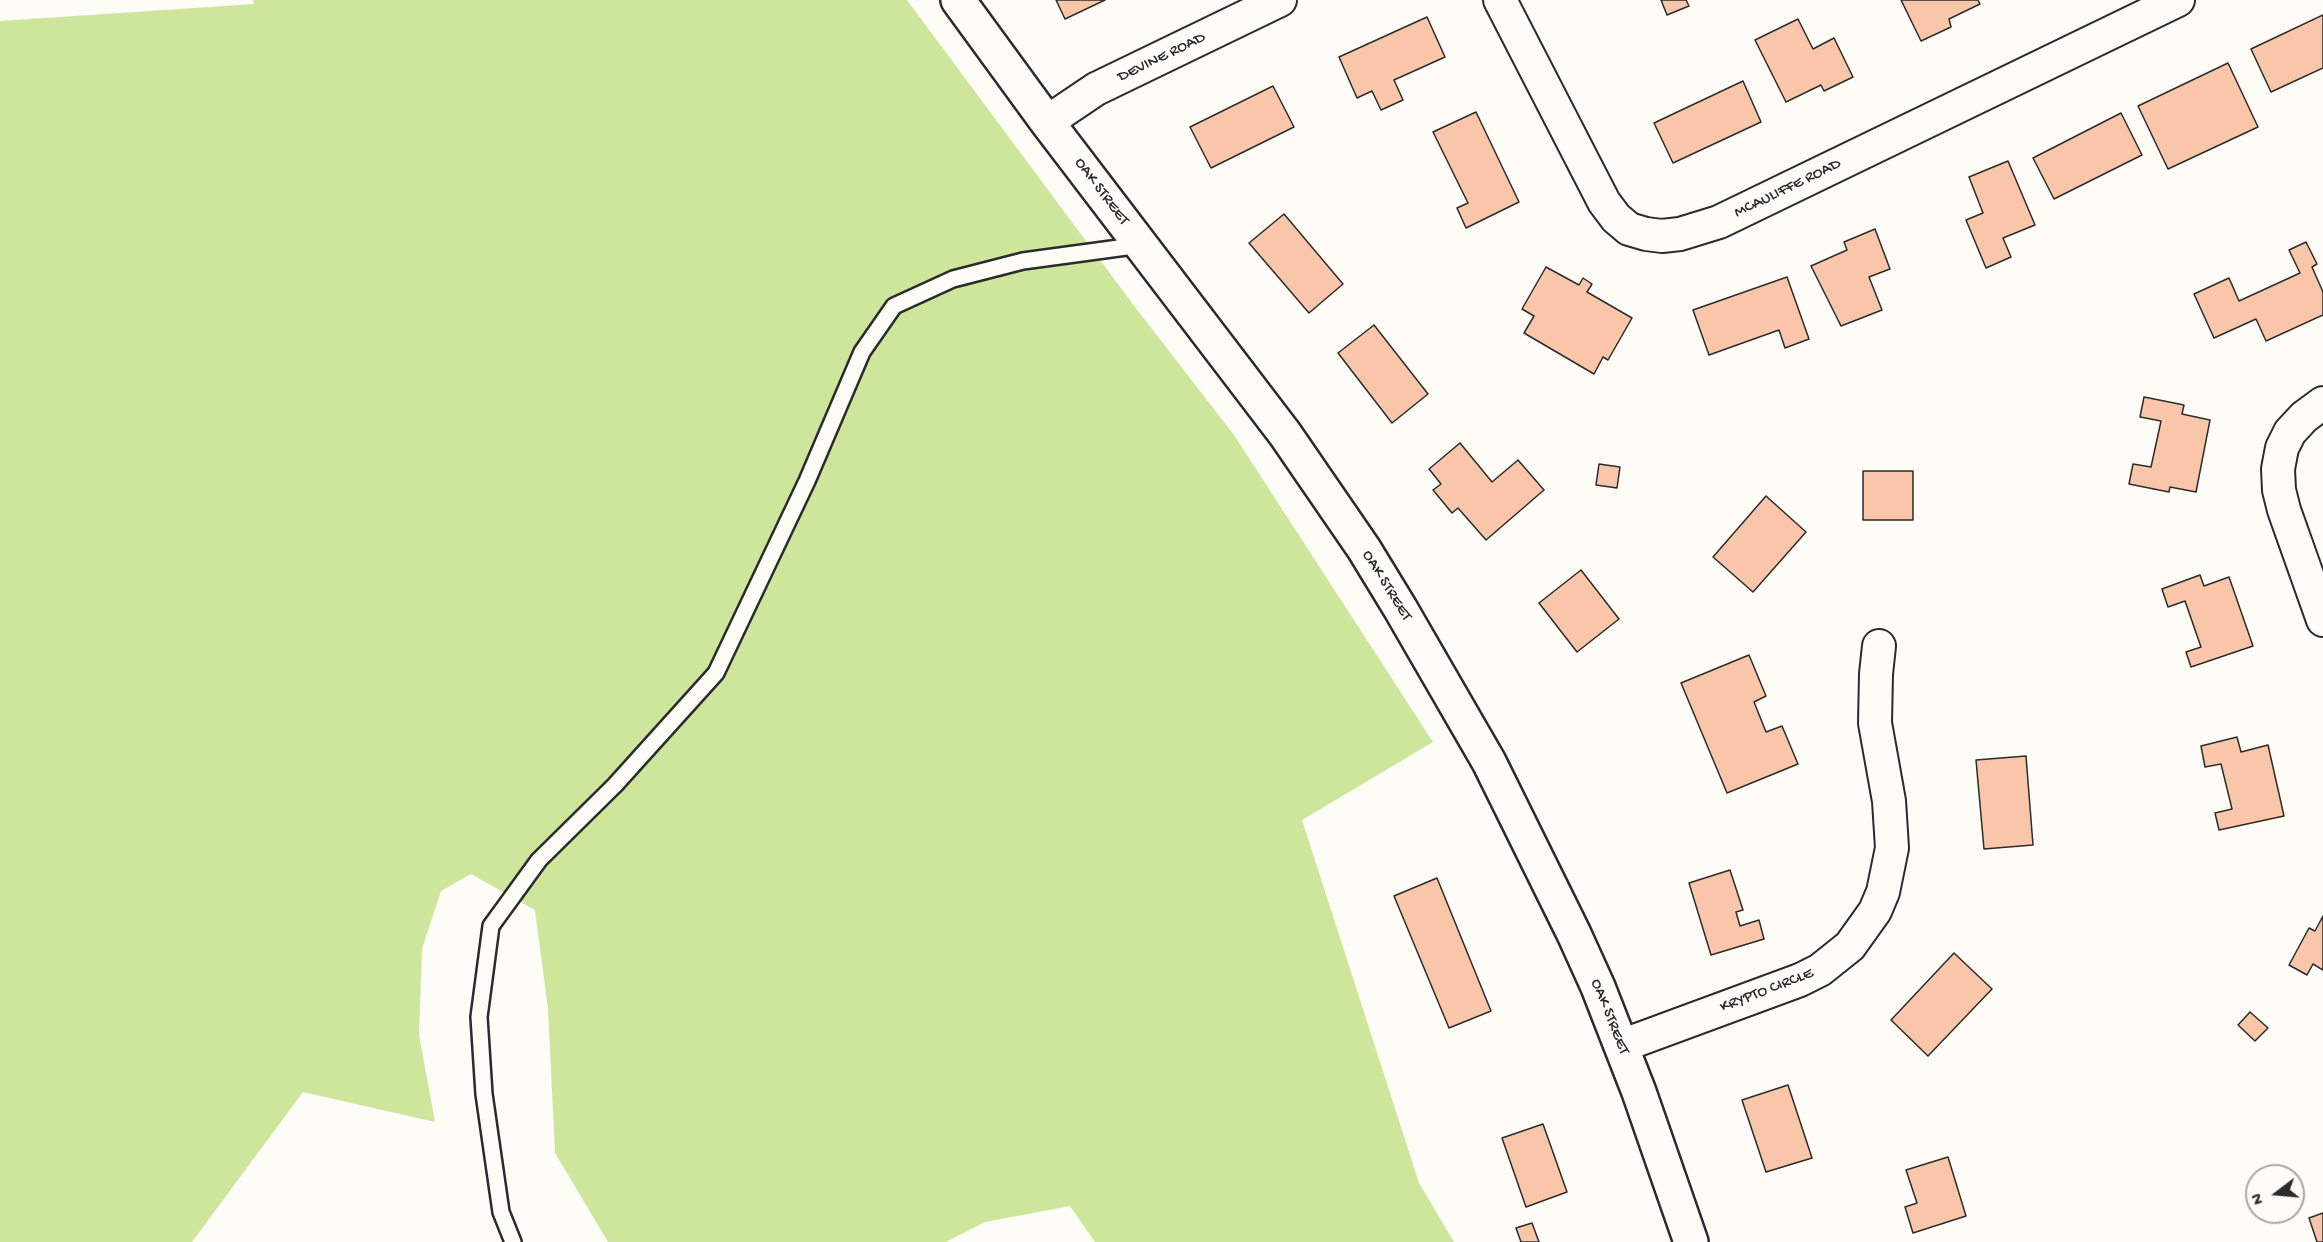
<!DOCTYPE html>
<style>
body{margin:0}
#map{position:relative;width:2323px;height:1242px;overflow:hidden;background:#fdfcf7;font-family:"Gochi Hand",sans-serif}
canvas{display:block}
.north{position:absolute;left:2245px;top:1164px;width:60px;height:60px;box-sizing:border-box;background:#fdfcf7;border:2px solid #a9a8a5;border-radius:50%;rotate:254deg;font-size:16px;font-weight:700;line-height:24px;text-align:center;color:#2b2b2b}
.north::after{content:'';display:block;margin:auto;width:21px;height:27px;background:#2b2b2b;clip-path:polygon(50% 0,100% 100%,50% 72%,0 100%)}
</style>
<div id="map">
<canvas width="2323" height="1242"></canvas>
<div class="north">N</div>
</div>
<script>
const ctx = document.querySelector('canvas').getContext('2d');
ctx.lineJoin = 'round';
function fillPath(path, color) {
  ctx.fillStyle = color;
  ctx.fill(path, 'evenodd');
}
function shape(rows) {
  const path = new Path2D();
  for (const r of rows) {
    path.moveTo(r[0], r[1]);
    for (let i = 2; i < r.length; i += 2) path.lineTo(r[i], r[i + 1]);
  }
  return path;
}
function stroke(path, color, width, dash) {
  ctx.strokeStyle = color;
  ctx.lineWidth = width;
  ctx.lineCap = dash ? 'butt' : 'round';
  ctx.setLineDash(dash || []);
  ctx.stroke(path);
}
function drawText(font, color, halo, rows, align = 'center') {
  ctx.font = font + ' "Gochi Hand",sans-serif';
  ctx.lineWidth = 4.5;
  ctx.setLineDash([]);
  ctx.textBaseline = 'middle';
  ctx.strokeStyle = halo;
  ctx.fillStyle = color;
  for (const [text, x, y, turn = 0] of rows) {
    ctx.save();
    ctx.translate(x, y);
    ctx.rotate((+turn || 0) * Math.PI / 180);
    ctx.textAlign = isNaN(turn) ? turn : align;
    if (halo) ctx.strokeText(text, 0, 0);
    ctx.fillText(text, 0, 0);
    ctx.restore();
  }
}
fillPath(shape([
 [253,0,907,0,1135,307,1234,435,1433,742,1302,820,1419,1183,1454,1242,1095,1242,1070,1206,985,1222,946,1242,608,1242,555,1153,548,1009,535,910,471,874,441,891,422,949,419,1035,435,1122,303,1092,192,1242,0,1242,0,21,254,4]
]), '#cde69c');
const building = shape([
 [1056,0,1105,0,1065,19,1056,0],
 [1661,0,1686,0,1689,6,1667,15,1661,0],
 [1901,0,1978,0,1980,4,1949,19,1951,27,1921,41,1901,0],
 [2323,15,2323,68,2271,92,2251,49,2323,15],
 [1427,17,1445,57,1394,80,1403,100,1381,110,1372,91,1357,98,1339,57,1427,17],
 [1798,19,1813,49,1834,38,1853,77,1824,91,1821,85,1786,102,1755,40,1798,19],
 [2228,63,2258,127,2168,169,2138,106,2228,63],
 [1743,81,1761,122,1673,163,1654,123,1743,81],
 [1273,86,1294,127,1211,168,1190,127,1273,86],
 [1476,112,1519,202,1466,228,1457,208,1468,203,1433,132,1476,112],
 [2121,113,2142,155,2054,199,2033,158,2121,113],
 [2008,161,2035,225,2003,238,2011,257,1986,268,1966,220,1983,213,1969,177,2008,161],
 [1284,214,1343,284,1309,313,1249,243,1284,214],
 [1875,229,1890,269,1869,277,1882,310,1841,326,1811,266,1847,250,1844,242,1875,229],
 [2306,242,2317,264,2312,267,2323,292,2323,315,2266,341,2256,319,2214,338,2194,294,2229,278,2239,301,2300,273,2289,250,2306,242],
 [1546,267,1579,285,1583,278,1592,284,1587,292,1632,318,1608,360,1603,357,1594,374,1524,333,1534,316,1522,309,1546,267],
 [1787,277,1809,339,1785,348,1779,330,1709,355,1693,310,1787,277],
 [1374,325,1428,394,1392,423,1338,353,1374,325],
 [2144,397,2184,405,2182,414,2210,420,2196,492,2170,487,2169,492,2129,484,2133,464,2151,467,2161,421,2140,417,2144,397],
 [1460,443,1492,482,1518,460,1544,490,1486,540,1458,508,1452,513,1433,490,1441,484,1429,469,1460,443],
 [1599,464,1620,467,1617,488,1596,485,1599,464],
 [1863,471,1913,471,1913,520,1863,520,1863,471],
 [1766,496,1806,532,1753,592,1713,557,1766,496],
 [1581,570,1619,619,1577,652,1539,603,1581,570],
 [2200,575,2204,586,2229,577,2253,646,2191,667,2186,652,2201,647,2185,601,2168,607,2162,589,2200,575],
 [1749,655,1766,696,1754,702,1766,732,1782,726,1798,764,1727,793,1681,683,1749,655],
 [2237,737,2241,752,2268,745,2284,816,2219,830,2215,813,2232,809,2221,764,2205,767,2201,746,2237,737],
 [2026,756,2033,845,1984,849,1976,760,2026,756],
 [1730,870,1743,910,1736,912,1740,926,1759,920,1764,939,1711,955,1689,883,1730,870],
 [1437,878,1491,1011,1449,1028,1394,896,1437,878],
 [2323,916,2323,970,2313,964,2307,975,2289,965,2309,928,2315,931,2323,916],
 [1954,953,1992,989,1928,1056,1891,1020,1954,953],
 [2250,1012,2268,1028,2255,1041,2238,1025,2250,1012],
 [1788,1085,1812,1158,1766,1172,1742,1100,1788,1085],
 [1543,1124,1567,1192,1526,1207,1502,1138,1543,1124],
 [1948,1157,1966,1216,1913,1233,1905,1207,1917,1203,1906,1170,1948,1157],
 [2323,1213,2323,1242,2317,1242,2309,1218,2323,1213],
 [1532,1223,1539,1242,1521,1242,1516,1228,1532,1223]
]);
fillPath(building, '#f9c6a9');
stroke(building, '#2b2b2b', 1.5);
const service = shape([
 [513,1242,501,1212,484,1094,479,1017,491,926,539,860,615,785,716,673,807,481,862,352,894,306,953,279,1023,261,1141,245]
]);
const minor = shape([
 [1500,0,1604,202,1616,218,1629,229,1646,234,1662,236,1680,234,1719,222,2178,0],
 [1047,122,1096,89,1280,0],
 [2323,403,2304,417,2290,432,2282,448,2278,469,2279,490,2284,510,2323,620],
 [1621,1046,1800,980,1820,970,1850,946,1875,911,1883,892,1892,848,1889,801,1875,723,1876,674,1879,646]
]);
const tertiary = shape([
 [958,0,1047,122,1285,434,1364,549,1400,608,1489,762,1574,934,1598,987,1639,1092,1691,1242]
]);
stroke(service, '#2b2b2b', 20);
stroke(minor, '#2b2b2b', 36);
stroke(tertiary, '#2b2b2b', 38);
stroke(service, '#fdfcf7', 15);
stroke(minor, '#fdfcf7', 32);
stroke(tertiary, '#fdfcf7', 33);
drawText('16px', '#2b2b2b', '#fdfcf7', [
 ["DEVINE ROAD",1162,58,-26],
 ["MCAULIFFE ROAD",1788,189,-26],
 ["OAK STREET",1101,192,53],
 ["OAK STREET",1386,586,58],
 ["KRYPTO CIRCLE",1767,991,-21],
 ["OAK STREET",1609,1017,68]
]);
</script>
